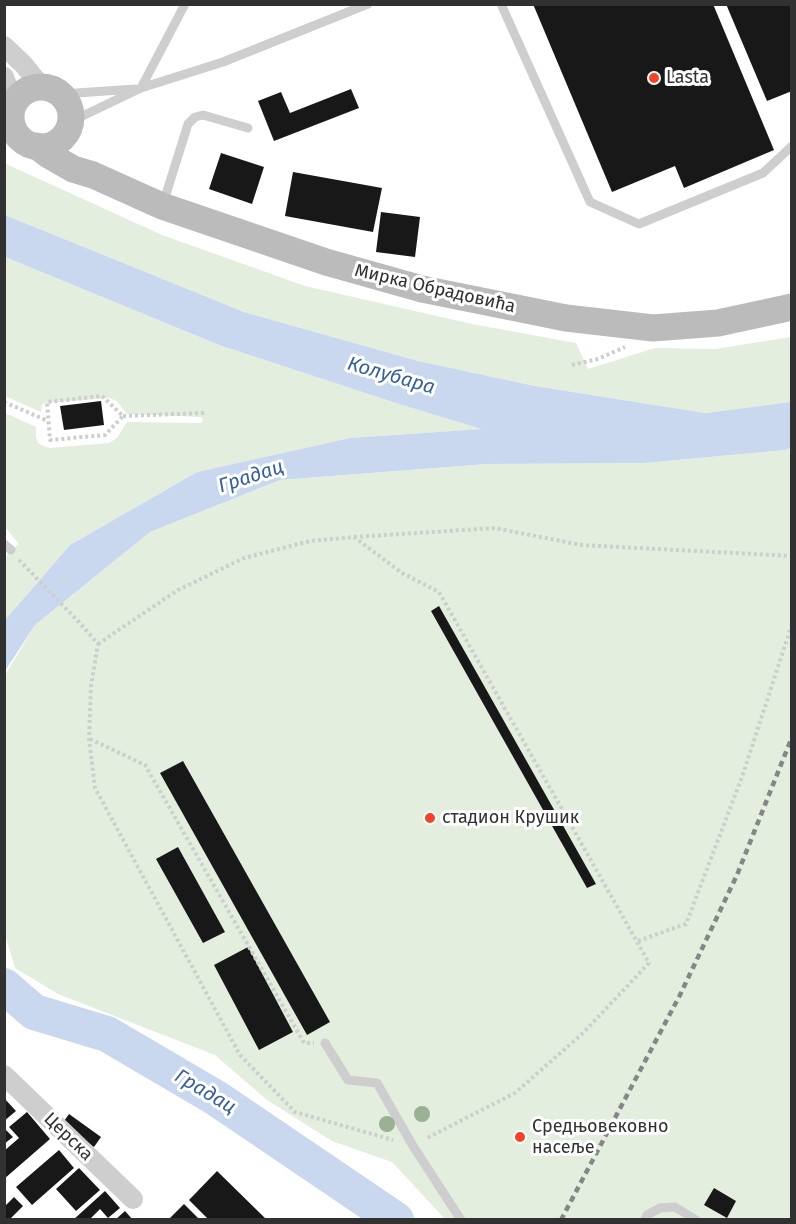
<!DOCTYPE html>
<meta charset="utf-8">
<style>
body{margin:0}
#map{position:relative;width:796px;height:1224px;overflow:hidden;background:#fff;font-family:"Fira Sans",sans-serif}
canvas{display:block}
.frame{position:absolute;inset:0;border:6px solid #313131;pointer-events:none}
</style>
<div id="map">
<canvas width="796" height="1224"></canvas>
<div class="frame"></div>
</div>
<script>
const ctx = document.querySelector('canvas').getContext('2d');
ctx.lineJoin = 'round';
function fillPath(path, color) {
  ctx.fillStyle = color;
  ctx.fill(path, 'evenodd');
}
function shape(rows) {
  const path = new Path2D();
  for (const r of rows) {
    if (r.length === 3) {
      path.moveTo(r[0] + r[2], r[1]);
      path.arc(r[0], r[1], r[2], 0, 2 * Math.PI);
      continue;
    }
    path.moveTo(r[0], r[1]);
    for (let i = 2; i < r.length; i += 2) path.lineTo(r[i], r[i + 1]);
  }
  return path;
}
function stroke(path, color, width, dash) {
  ctx.strokeStyle = color;
  ctx.lineWidth = width;
  ctx.lineCap = dash ? 'butt' : 'round';
  ctx.setLineDash(dash || []);
  ctx.stroke(path);
}
function drawText(font, color, halo, rows, align = 'center') {
  ctx.font = font + ' "Fira Sans",sans-serif';
  ctx.lineWidth = 6;
  ctx.setLineDash([]);
  ctx.textBaseline = 'middle';
  ctx.strokeStyle = halo;
  ctx.fillStyle = color;
  for (const [text, x, y, turn = 0] of rows) {
    ctx.save();
    ctx.translate(x, y);
    ctx.rotate((+turn || 0) * Math.PI / 180);
    ctx.textAlign = isNaN(turn) ? turn : align;
    if (halo) ctx.strokeText(text, 0, 0);
    ctx.fillText(text, 0, 0);
    ctx.restore();
  }
}
fillPath(shape([
 [4,163,162,235,305,286,472,324,576,343,588,369,655,348,715,349,791,337,791,402,705,413,535,386,418,361,244,312,5,215],
 [5,257,219,345,399,404,484,429,350,438,197,472,70,545,5,620,5,559,11,550,19,544,5,527,5,413,36,427,36,437,38,443,43,446,50,448,109,443,117,438,127,422,201,423,203,420,201,417,127,414,117,401,109,398,45,403,42,405,41,412,5,396],
 [791,448,791,1219,445,1219,392,1162,332,1141,267,1100,215,1055,58,994,15,968,4,931,4,677,35,625,150,532,280,480,487,464,645,463,785,450]
]), '#e3eede');
fillPath(shape([
 [5,215,244,312,418,361,535,386,705,413,791,402,791,448,785,450,645,463,487,464,280,480,150,532,35,625,5,671,5,620,70,545,197,472,350,438,482,429,399,404,219,345,5,257]
]), '#c9d8ef');
stroke(shape([
 [4,986,34,1012,107,1034,216,1098,396,1220]
]), '#c9d8ef', 36);
fillPath(shape([
 [533,4,713,4,774,150,684,188,675,166,612,192],
 [726,4,792,4,792,91,767,101],
 [351,89,359,108,274,141,258,101,281,92,290,113],
 [221,153,264,167,252,204,209,189],
 [293,172,382,188,373,232,285,216],
 [381,212,420,217,415,257,376,252],
 [101,401,104,425,64,430,60,406],
 [439,606,596,884,587,888,431,611],
 [183,761,330,1022,307,1035,160,773],
 [178,847,225,932,203,943,156,859],
 [248,947,293,1032,259,1050,214,965],
 [4,1098,16,1111,4,1121],
 [27,1112,50,1139,4,1179,4,1151,19,1138,9,1127],
 [69,1114,101,1137,94,1147,62,1124],
 [4,1128,13,1137,4,1144],
 [59,1150,74,1168,32,1205,16,1187],
 [79,1168,100,1190,76,1211,56,1189],
 [217,1171,267,1220,209,1220,189,1200],
 [714,1188,736,1201,727,1218,704,1205],
 [105,1191,120,1208,108,1218,100,1209,89,1220,73,1220],
 [14,1197,23,1206,9,1220,4,1220,4,1207],
 [184,1204,200,1220,168,1220],
 [125,1211,133,1220,115,1220]
]), '#181818');
stroke(shape([
 [572,365,598,359,625,347],
 [102,396,123,416,105,435,50,440,47,402,102,396],
 [4,402,48,421],
 [123,416,204,413],
 [354,537,495,528,581,545,792,556],
 [19,560,79,622,98,644,91,686,89,739,95,788,240,1055,295,1112,393,1140],
 [98,644,178,590,244,558,310,541,354,537,402,573,439,592,649,963,583,1033,515,1093,425,1139],
 [90,739,145,765,304,1043,314,1043],
 [638,941,686,924,742,777,792,624]
]), '#cecece', 4, [3, 3]);
stroke(shape([
 [501,4,590,202,639,224,763,173,792,146],
 [141,88,185,4],
 [62,94,135,89],
 [72,121,141,88,223,62,368,4],
 [163,204,188,124,195,117,203,115,248,128],
 [4,544,11,550],
 [325,1043,348,1080,377,1083,413,1146,461,1220],
 [645,1220,647,1215,660,1208,675,1207,696,1220]
]), '#cecece', 9);
stroke(shape([
 [4,46,23,64,41,86],
 [4,77,14,103],
 [4,1075,133,1199]
]), '#cecece', 20);
stroke(shape([
 [41,117,30],
 [37,146,47,154,73,169,93,175,162,206,326,262,422,289,566,318,653,328,718,323,792,307]
]), '#bbb', 27);
stroke(shape([
 [561,1220,680,995,737,875,792,737]
]), '#868686', 4.5, [6, 4.5]);
ctx.fillStyle = '#9ab193';
for (const [x, y] of [
 [422,1114],
 [387,1124]
]) {
  ctx.beginPath();
  ctx.arc(x, y, 8, 0, 2 * Math.PI);
  ctx.fill();
}
for (const [x, y, r, color] of [
 [654,78,6,"#f34328"],
 [430,818,6,"#f34328"],
 [520,1137,6,"#f34328"]
]) {
  const dot = new Path2D();
  dot.arc(x, y, r, 0, 2 * Math.PI);
  ctx.fillStyle = color;
  ctx.fill(dot);
  stroke(dot, '#fff', 2);
}
drawText('18px', '#313131', '#fff', [
 ["Lasta",666,78],
 ["стадион Крушик",442,818],
 ["Средњовековно",532,1127],
 ["насеље",532,1148]
], 'left');
drawText('18px', '#313131', '#fff', [
 ["Мирка Обрадовића",435,289,13],
 ["Церска",68,1137,44]
]);
drawText('italic 20px', '#375f9a', '#fff', [
 ["Колубара",391,376,16],
 ["Градац",251,477,-18],
 ["Градац",205,1092,31]
]);
</script>
